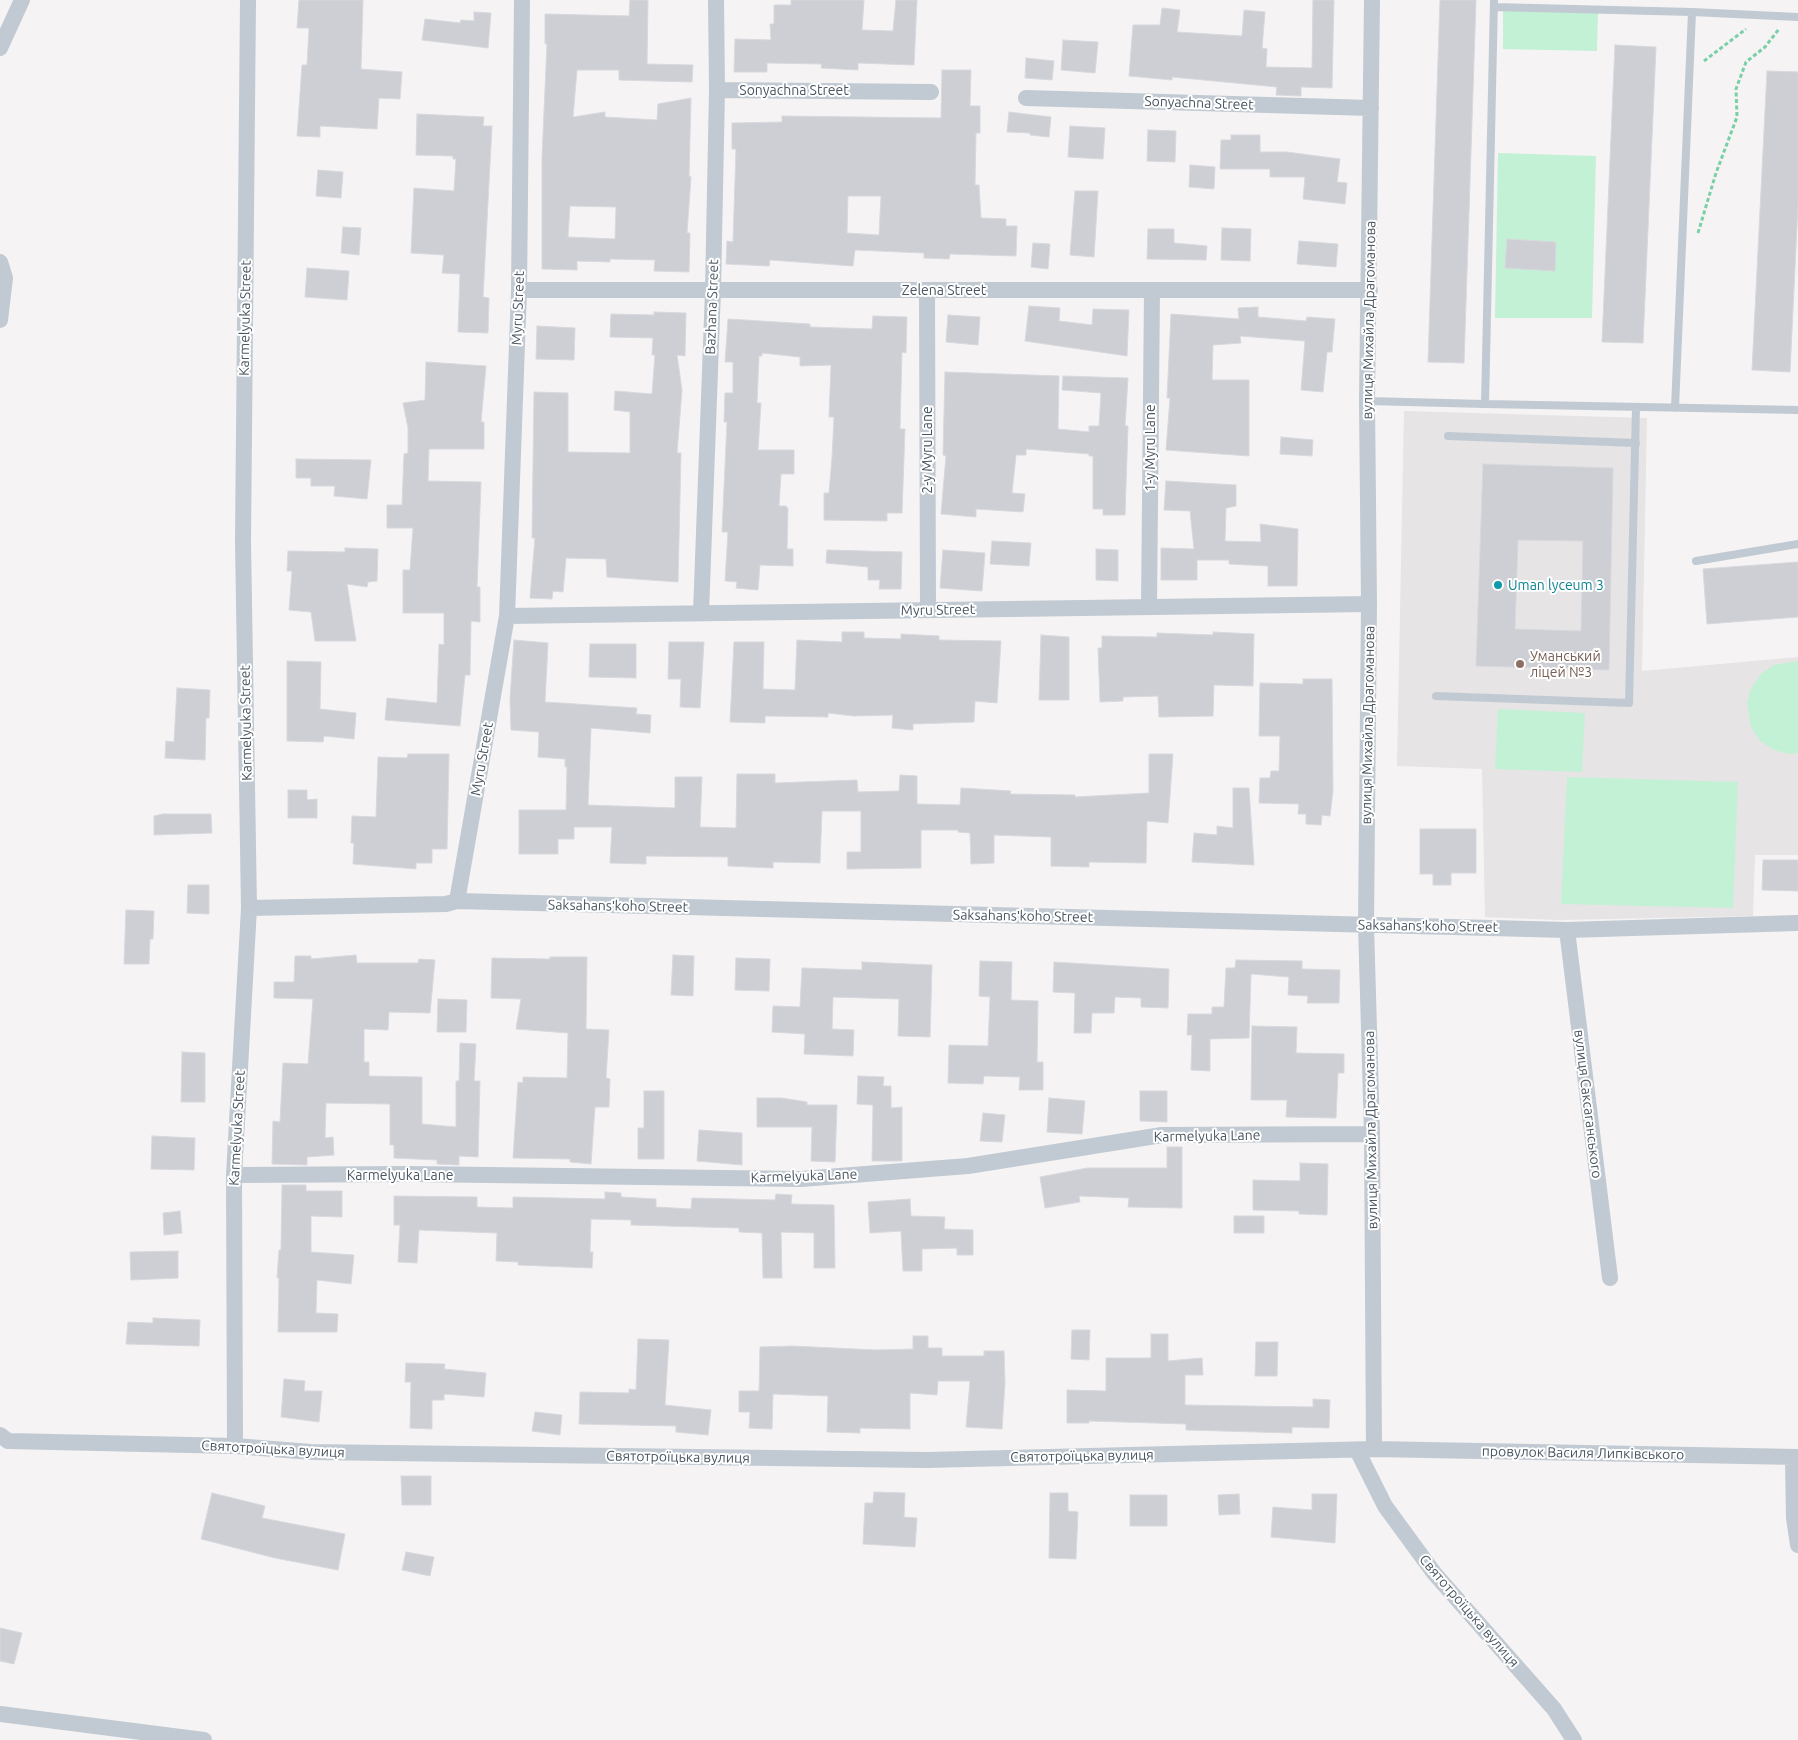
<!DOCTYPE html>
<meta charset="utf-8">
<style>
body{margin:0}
canvas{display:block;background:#f5f3f3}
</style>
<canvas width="1798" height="1740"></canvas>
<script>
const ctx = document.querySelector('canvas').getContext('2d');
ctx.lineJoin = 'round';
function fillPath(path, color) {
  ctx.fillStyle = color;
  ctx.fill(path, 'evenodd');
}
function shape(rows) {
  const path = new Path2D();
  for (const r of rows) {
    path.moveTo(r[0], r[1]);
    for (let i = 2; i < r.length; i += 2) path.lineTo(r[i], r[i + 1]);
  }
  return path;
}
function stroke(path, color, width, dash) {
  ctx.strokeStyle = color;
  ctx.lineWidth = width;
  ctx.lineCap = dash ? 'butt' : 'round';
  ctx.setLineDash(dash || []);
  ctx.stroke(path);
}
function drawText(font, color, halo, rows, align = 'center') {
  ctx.font = font + ' Ubuntu,sans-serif';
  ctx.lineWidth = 4;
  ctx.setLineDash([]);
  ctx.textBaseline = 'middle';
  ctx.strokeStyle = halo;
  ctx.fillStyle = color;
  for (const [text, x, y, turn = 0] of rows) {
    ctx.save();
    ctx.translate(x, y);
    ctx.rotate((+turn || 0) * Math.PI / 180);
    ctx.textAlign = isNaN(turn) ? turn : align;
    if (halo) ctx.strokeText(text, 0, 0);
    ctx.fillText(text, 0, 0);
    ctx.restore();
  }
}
fillPath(shape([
 [1404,411,1647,418,1642,671,1798,657,1798,855,1755,855,1753,916,1559,920,1485,917,1482,769,1397,766]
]), '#e6e4e5');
fillPath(shape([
 [1503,9,1598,11,1597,51,1503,49],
 [1498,153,1596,156,1592,318,1495,318],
 [1798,661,1798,753,1790,754,1774,750,1760,741,1751,727,1747,703,1751,688,1761,674,1774,665],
 [1498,709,1585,713,1582,772,1495,769],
 [1567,777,1738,782,1733,908,1561,904]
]), '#c3f1d5');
const building = shape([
 [299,0,363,0,361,69,402,72,400,99,379,98,377,129,320,126,320,137,297,136,302,65,307,65,309,28,297,28,299,0],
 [630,0,648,0,647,64,693,65,692,82,619,80,619,70,577,70,573,117,605,112,605,117,657,120,658,104,691,98,689,176,691,177,687,233,690,233,689,272,654,271,655,260,610,259,610,262,577,261,577,270,542,269,542,157,547,44,545,44,545,14,629,16,630,0],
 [570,206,616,207,615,239,568,237,570,206],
 [791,0,864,0,862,30,893,31,896,0,917,0,914,65,858,63,858,70,821,68,822,64,767,63,767,72,734,72,735,39,771,40,770,24,774,24,774,5,791,5,791,0],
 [1313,0,1334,0,1332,88,1301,87,1301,96,1276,95,1277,87,1172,77,1172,80,1129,76,1133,25,1160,25,1162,8,1180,10,1177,32,1242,36,1244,10,1265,12,1262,48,1267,49,1266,67,1312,68,1313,0],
 [1440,0,1476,0,1464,363,1428,362,1440,0],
 [474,12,491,13,488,48,422,40,425,19,460,23,461,20,474,21,474,12],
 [1063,40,1098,42,1095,73,1061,70,1063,40],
 [1615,45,1656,47,1643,343,1602,342,1615,45],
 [1026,58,1054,61,1052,80,1025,78,1026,58],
 [942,70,971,70,970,106,980,106,980,133,976,133,975,185,979,185,981,218,1006,219,1006,226,1017,226,1016,256,950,254,949,259,924,258,924,253,855,250,853,266,770,260,769,266,726,264,727,241,733,242,736,149,732,149,732,123,782,122,782,116,941,118,942,70],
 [848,196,881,196,879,235,847,233,848,196],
 [1767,71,1798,72,1798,205,1790,372,1752,370,1767,71],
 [1009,112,1051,117,1049,137,1030,135,1030,133,1007,132,1009,112],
 [417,114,484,117,483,126,492,126,483,297,489,298,488,333,458,332,460,274,442,273,444,255,411,253,414,188,454,191,456,159,453,159,453,156,416,155,417,114],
 [1070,126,1105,128,1103,159,1068,157,1070,126],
 [1148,130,1176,131,1175,162,1147,161,1148,130],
 [1231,135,1260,135,1260,152,1287,152,1340,159,1337,182,1347,183,1345,204,1303,199,1305,177,1270,177,1270,169,1220,169,1221,140,1231,140,1231,135],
 [1190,165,1215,167,1214,189,1189,187,1190,165],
 [318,170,343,172,341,198,316,196,318,170],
 [1075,191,1098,191,1094,257,1070,255,1075,191],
 [343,227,361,228,359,255,341,253,343,227],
 [1222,228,1251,229,1250,261,1221,260,1222,228],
 [1148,229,1174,229,1174,243,1207,246,1206,260,1147,259,1148,229],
 [1507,239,1556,242,1555,271,1505,268,1507,239],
 [1299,241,1338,244,1336,267,1297,264,1299,241],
 [1033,243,1050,244,1048,269,1031,267,1033,243],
 [307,268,349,271,347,300,305,297,307,268],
 [1029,306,1060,308,1059,321,1092,325,1093,309,1129,310,1127,356,1025,341,1029,306],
 [1258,307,1258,317,1306,321,1307,317,1335,319,1332,352,1327,352,1323,392,1301,390,1305,341,1240,336,1241,343,1213,345,1212,380,1249,380,1249,456,1166,450,1170,398,1167,398,1171,314,1239,319,1238,308,1258,307],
 [654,312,686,313,685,356,677,355,682,390,677,453,681,453,678,582,607,577,606,559,566,558,563,592,553,591,552,599,530,598,535,538,532,538,534,392,568,393,568,452,630,453,630,412,614,410,615,391,652,394,655,355,652,355,653,338,610,337,611,314,654,315,654,312],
 [948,315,980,317,978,345,946,342,948,315],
 [873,316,907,317,906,353,902,352,900,429,905,429,902,513,887,513,887,521,824,520,824,493,829,493,832,458,834,417,829,417,831,365,800,366,800,357,762,353,762,356,759,356,757,403,761,403,758,450,794,450,794,474,781,474,779,506,786,506,788,509,787,549,793,549,793,566,760,565,758,590,736,588,737,582,725,581,728,532,722,532,727,422,724,422,725,393,733,393,733,362,725,362,728,319,810,324,810,327,872,329,873,316],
 [537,326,575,328,574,360,536,359,537,326],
 [426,362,486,366,481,422,484,422,484,449,429,449,428,481,481,482,477,587,480,587,480,622,471,621,470,675,465,675,460,726,385,720,387,698,437,703,439,644,444,645,444,613,403,613,403,570,410,570,413,528,387,528,387,505,402,505,404,454,408,453,408,428,403,403,425,400,426,362],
 [945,372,1059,376,1058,429,1089,432,1089,426,1099,426,1101,393,1062,390,1063,376,1128,378,1125,426,1128,426,1125,515,1103,515,1103,509,1093,509,1093,456,1089,456,1089,454,1026,449,1026,455,1016,455,1012,493,1025,494,1023,512,976,509,976,517,941,514,946,456,943,455,945,372],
 [1281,437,1313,440,1312,456,1280,454,1281,437],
 [296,459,371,460,367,499,334,496,335,486,311,486,311,478,296,478,296,459],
 [1483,464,1613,468,1609,670,1476,666,1483,464],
 [1518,540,1583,541,1581,631,1515,629,1518,540],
 [1166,481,1236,485,1236,506,1226,508,1225,541,1261,542,1260,524,1298,529,1297,586,1268,586,1268,566,1229,564,1229,560,1197,560,1197,580,1161,580,1161,548,1194,549,1190,511,1164,510,1166,481],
 [992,541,1031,543,1029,566,990,564,992,541],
 [345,548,378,549,377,581,368,582,367,587,347,584,356,641,315,641,311,612,289,610,292,571,287,571,288,551,345,552,345,548],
 [1096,549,1118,550,1118,581,1096,580,1096,549],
 [827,550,902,552,901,589,879,589,880,580,868,580,868,567,826,563,827,550],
 [943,550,985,553,982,591,940,588,943,550],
 [1798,562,1798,617,1707,624,1703,569,1798,562],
 [842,632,864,632,864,638,901,639,901,634,939,636,939,640,1001,641,997,703,975,701,974,722,913,724,913,730,892,728,893,715,854,716,828,713,828,717,765,716,765,723,730,722,734,642,764,642,763,689,795,690,797,640,842,642,842,632],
 [1213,632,1254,634,1253,686,1214,685,1213,716,1159,717,1158,696,1123,697,1123,701,1100,702,1098,648,1102,648,1102,636,1157,637,1157,633,1213,635,1213,632],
 [1041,635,1069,637,1069,700,1039,700,1041,635],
 [514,640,548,643,545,702,637,708,636,714,651,715,650,733,591,728,588,805,675,808,675,777,702,777,700,827,736,828,737,774,775,774,775,783,857,780,858,792,899,791,900,775,917,776,917,804,960,805,961,788,1011,791,1010,794,1075,795,1075,797,1149,793,1149,754,1173,754,1168,823,1147,821,1146,863,1089,862,1089,867,1051,866,1051,837,994,835,994,863,971,864,970,833,958,832,958,830,921,830,921,868,847,869,847,852,861,852,861,811,822,811,820,863,773,862,773,868,728,866,728,857,646,856,646,864,610,863,612,827,574,827,574,839,558,839,558,854,519,854,519,810,566,810,567,767,565,767,565,759,538,757,539,732,511,730,510,699,514,640],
 [669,642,704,642,700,708,680,707,681,679,668,679,669,642],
 [590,644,636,644,636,678,589,677,590,644],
 [287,661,321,662,320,709,356,713,354,739,324,736,323,742,287,741,287,661],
 [1303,679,1332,679,1333,791,1330,816,1322,815,1321,825,1306,824,1306,814,1298,814,1299,804,1259,803,1260,778,1270,778,1271,771,1279,771,1280,736,1259,736,1260,683,1303,684,1303,679],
 [177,688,210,690,209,718,206,718,205,760,165,758,166,741,174,742,177,688],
 [408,754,449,754,447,849,432,849,432,863,416,863,416,869,353,864,354,843,351,843,352,816,376,817,378,757,407,758,408,754],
 [1233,788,1249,788,1254,865,1192,862,1194,833,1217,835,1217,826,1233,828,1233,788],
 [288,790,307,790,307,800,317,799,317,818,288,818,288,790],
 [163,814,211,814,212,833,154,835,154,816,163,814],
 [1420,829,1476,829,1476,873,1451,873,1451,885,1433,885,1433,874,1420,874,1420,829],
 [1763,860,1798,860,1798,891,1762,890,1763,860],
 [188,885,209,885,209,914,187,913,188,885],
 [126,910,154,911,153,939,150,939,149,964,124,964,126,910],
 [356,955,357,963,418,963,419,959,435,960,430,1013,389,1012,388,1030,364,1029,364,1062,369,1062,369,1076,422,1077,422,1124,456,1127,456,1081,459,1081,460,1043,476,1044,474,1081,480,1081,478,1157,459,1156,459,1165,437,1164,437,1160,394,1158,394,1145,390,1145,390,1104,326,1103,325,1138,333,1137,334,1155,307,1157,307,1165,272,1164,273,1121,280,1122,283,1063,308,1064,313,999,274,998,274,982,294,982,295,956,311,956,311,959,356,955],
 [673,955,694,956,693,996,671,995,673,955],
 [550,957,587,957,586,1029,609,1030,606,1078,610,1079,609,1107,595,1107,591,1164,570,1162,570,1159,513,1158,518,1082,523,1083,523,1077,567,1078,568,1033,516,1029,521,999,491,998,492,958,550,959,550,957],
 [736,958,770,959,769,991,735,990,736,958],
 [1236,960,1302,961,1302,969,1340,970,1339,1003,1307,1003,1308,996,1288,995,1289,977,1251,974,1249,1038,1210,1039,1210,1071,1191,1070,1192,1035,1187,1035,1188,1014,1212,1014,1212,1007,1224,1007,1226,968,1235,968,1236,960],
 [980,961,1012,962,1011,1000,1038,1001,1037,1062,1043,1062,1043,1090,1019,1090,1020,1077,984,1076,983,1084,948,1083,949,1045,988,1046,990,997,979,996,980,961],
 [862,962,932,965,930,1037,898,1036,899,999,833,997,832,1029,854,1030,853,1056,804,1054,805,1034,772,1032,773,1006,800,1007,802,968,862,970,862,962],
 [1054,962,1169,969,1168,1008,1141,1007,1141,998,1115,997,1114,1013,1092,1013,1091,1033,1074,1033,1075,993,1053,992,1054,962],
 [438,999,467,1000,466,1032,437,1032,438,999],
 [1252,1026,1297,1027,1296,1053,1344,1054,1344,1073,1338,1073,1336,1118,1286,1117,1287,1100,1251,1100,1252,1026],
 [182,1052,205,1053,205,1102,181,1102,182,1052],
 [858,1076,884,1077,883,1086,891,1086,891,1108,902,1107,902,1161,872,1161,873,1105,857,1104,858,1076],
 [644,1091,664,1091,664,1159,638,1159,638,1128,644,1128,644,1091],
 [1140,1091,1167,1091,1167,1122,1140,1121,1140,1091],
 [757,1098,782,1098,807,1102,807,1105,837,1105,835,1162,811,1161,812,1127,757,1127,757,1098],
 [1049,1098,1085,1101,1082,1134,1047,1132,1049,1098],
 [983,1113,1005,1115,1002,1142,980,1141,983,1113],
 [699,1130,742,1133,742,1165,697,1161,699,1130],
 [152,1136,195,1138,194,1170,151,1169,152,1136],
 [1167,1147,1182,1147,1182,1208,1128,1207,1129,1198,1079,1196,1080,1202,1045,1208,1040,1177,1087,1168,1167,1168,1167,1147],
 [1300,1163,1328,1164,1327,1215,1299,1214,1299,1211,1253,1210,1253,1180,1300,1181,1300,1163],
 [282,1185,306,1185,306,1191,342,1191,342,1217,311,1216,311,1252,354,1255,351,1284,317,1280,316,1313,338,1314,337,1332,278,1332,279,1278,277,1278,279,1250,281,1250,282,1185],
 [605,1192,621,1193,621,1197,656,1199,656,1207,691,1209,692,1198,775,1200,776,1194,792,1195,791,1204,834,1205,835,1268,814,1268,814,1233,781,1232,782,1278,763,1278,762,1233,739,1232,739,1228,631,1225,631,1220,591,1219,590,1252,593,1252,592,1268,518,1265,518,1262,496,1261,497,1233,419,1230,417,1263,398,1262,400,1225,394,1225,394,1196,477,1197,477,1207,513,1208,513,1197,605,1199,605,1192],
 [910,1199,911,1216,945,1217,944,1229,973,1230,973,1255,957,1255,957,1248,922,1249,922,1271,903,1271,901,1231,870,1233,868,1202,910,1199],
 [180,1211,182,1233,164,1235,163,1213,180,1211],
 [1234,1216,1264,1216,1264,1233,1234,1233,1234,1216],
 [178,1251,178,1278,131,1280,130,1252,178,1251],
 [153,1318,200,1320,199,1346,126,1344,128,1322,153,1323,153,1318],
 [1072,1330,1090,1330,1089,1360,1071,1359,1072,1330],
 [1151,1334,1168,1334,1168,1361,1202,1358,1203,1375,1185,1375,1185,1405,1313,1407,1313,1399,1330,1400,1329,1428,1292,1427,1292,1433,1257,1432,1186,1430,1186,1424,1089,1421,1089,1423,1067,1423,1067,1390,1106,1391,1106,1358,1151,1358,1151,1334],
 [913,1336,928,1336,928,1348,942,1348,942,1356,984,1356,984,1351,1004,1351,1005,1383,1002,1429,966,1427,970,1381,938,1381,937,1395,910,1393,910,1429,860,1428,860,1433,827,1432,828,1396,773,1394,772,1429,749,1428,750,1412,739,1412,739,1391,759,1391,760,1347,792,1346,877,1350,913,1349,913,1336],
 [638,1339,669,1340,665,1405,711,1410,708,1435,676,1432,676,1426,579,1424,580,1392,629,1393,629,1389,636,1390,638,1339],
 [1256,1342,1278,1342,1277,1376,1255,1376,1256,1342],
 [406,1363,445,1364,444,1369,486,1373,484,1397,444,1394,444,1400,432,1400,432,1429,410,1428,411,1382,405,1382,406,1363],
 [284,1379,305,1381,304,1391,322,1391,319,1422,281,1417,284,1379],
 [535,1412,562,1415,560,1435,532,1431,535,1412],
 [401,1476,431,1476,431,1505,402,1505,401,1476],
 [874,1492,905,1493,904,1517,917,1518,915,1547,863,1544,865,1503,873,1503,874,1492],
 [212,1493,265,1506,262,1518,345,1534,338,1570,275,1558,201,1539,212,1493],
 [1050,1493,1068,1493,1068,1511,1078,1512,1076,1559,1049,1558,1050,1493],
 [1239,1494,1240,1514,1219,1515,1218,1495,1239,1494],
 [1312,1494,1337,1494,1335,1543,1271,1537,1273,1507,1312,1510,1312,1494],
 [1130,1495,1167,1495,1167,1526,1130,1526,1130,1495],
 [406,1552,434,1557,430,1576,402,1570,406,1552],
 [0,1628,22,1633,14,1664,0,1661,0,1628]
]);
fillPath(building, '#cdcfd5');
stroke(building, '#d7d9de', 1);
stroke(shape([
 [1704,61,1746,29],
 [1698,233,1716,173,1737,117,1736,89,1746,62,1765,47,1779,29]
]), '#7ad0a6', 3, [4, 2.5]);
stroke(shape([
 [1494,0,1485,404,1798,410],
 [1494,7,1692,12,1675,408],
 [1692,12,1798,17],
 [1367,401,1485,404],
 [1448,436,1636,443],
 [1696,561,1798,544],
 [1436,696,1629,703,1636,407]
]), '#c1cad2', 8);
stroke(shape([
 [1372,0,1367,401,1369,604,1366,925,1372,1134,1374,1449],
 [0,48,22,0],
 [717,90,931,92],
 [1026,98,1371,108],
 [0,262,5,278,0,320],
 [519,290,1370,290],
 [927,290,928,610],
 [1149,607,1152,290],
 [701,613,713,290,717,90,716,0],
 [507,616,1369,604],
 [457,901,507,616,519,290,522,0],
 [249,908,446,904,457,901,1567,930,1798,923],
 [1567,930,1610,1278],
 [234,1175,410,1174,801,1179,968,1166,1162,1135,1372,1134],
 [0,1435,8,1441,235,1446,311,1452,927,1460,1374,1449,1798,1457],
 [235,1446,234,1175,249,908,243,541,248,0],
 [1357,1450,1385,1506,1434,1573,1554,1709,1574,1740],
 [1793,1458,1794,1518,1798,1545],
 [0,1714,204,1740]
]), '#c1cad2', 16);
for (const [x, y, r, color] of [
 [1498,585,5,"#0f9aa8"],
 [1520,664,5,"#8d6e63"]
]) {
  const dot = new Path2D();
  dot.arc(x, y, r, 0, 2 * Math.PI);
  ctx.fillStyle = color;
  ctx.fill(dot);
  stroke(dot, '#fff', 2);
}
drawText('14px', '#4a5661', '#fff', [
 ["Sonyachna Street",794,90],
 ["Sonyachna Street",1199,103,2],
 ["Zelena Street",944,290],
 ["Bazhana Street",712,307,-88],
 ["Myru Street",518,308,-88],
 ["Karmelyuka Street",245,318,-89],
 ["вулиця Михайла Драгоманова",1369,320,-89],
 ["1-y Myru Lane",1150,448,-90],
 ["2-y Myru Lane",927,450,-90],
 ["Myru Street",938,610,-1],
 ["Karmelyuka Street",246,723,-91],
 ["вулиця Михайла Драгоманова",1368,725,-89],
 ["Myru Street",482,759,-80],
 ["Saksahansʹkoho Street",618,906,1],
 ["Saksahansʹkoho Street",1023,916,1],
 ["Saksahansʹkoho Street",1428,926,1],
 ["вулиця Саксаганського",1588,1104,83],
 ["Karmelyuka Street",237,1128,-87],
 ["вулиця Михайла Драгоманова",1371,1130,-91],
 ["Karmelyuka Lane",1207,1136,-1],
 ["Karmelyuka Lane",400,1175],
 ["Karmelyuka Lane",804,1176,-2],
 ["Святотроїцька вулиця",273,1449,3],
 ["провулок Василя Липківського",1583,1453,1],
 ["Святотроїцька вулиця",1082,1456,-1],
 ["Святотроїцька вулиця",678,1457,1],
 ["Святотроїцька вулиця",1469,1611,49]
]);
drawText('14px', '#0d838f', '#fff', [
 ["Uman lyceum 3",1508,585]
], 'left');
drawText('14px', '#785e54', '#fff', [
 ["Уманський",1530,656],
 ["ліцей №3",1530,672]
], 'left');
</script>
